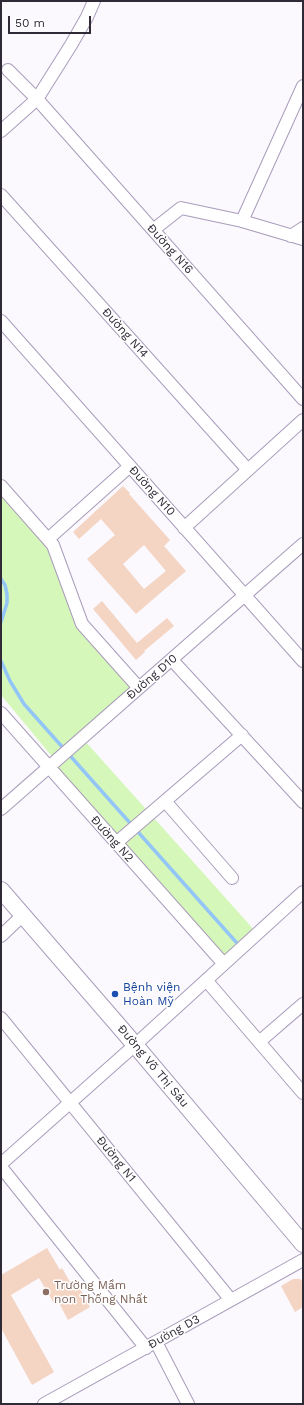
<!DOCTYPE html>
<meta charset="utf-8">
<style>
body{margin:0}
#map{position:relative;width:304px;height:1405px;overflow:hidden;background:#fbf8fe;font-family:"Work Sans",sans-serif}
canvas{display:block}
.frame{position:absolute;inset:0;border:2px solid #2f2a36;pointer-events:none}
.scale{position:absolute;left:8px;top:16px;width:83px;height:18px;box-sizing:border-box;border:2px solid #2f2a36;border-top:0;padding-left:5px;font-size:12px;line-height:14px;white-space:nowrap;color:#2f2a36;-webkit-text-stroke:3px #fff;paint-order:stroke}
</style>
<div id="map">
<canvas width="304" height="1405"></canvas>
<div class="frame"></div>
<div class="scale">50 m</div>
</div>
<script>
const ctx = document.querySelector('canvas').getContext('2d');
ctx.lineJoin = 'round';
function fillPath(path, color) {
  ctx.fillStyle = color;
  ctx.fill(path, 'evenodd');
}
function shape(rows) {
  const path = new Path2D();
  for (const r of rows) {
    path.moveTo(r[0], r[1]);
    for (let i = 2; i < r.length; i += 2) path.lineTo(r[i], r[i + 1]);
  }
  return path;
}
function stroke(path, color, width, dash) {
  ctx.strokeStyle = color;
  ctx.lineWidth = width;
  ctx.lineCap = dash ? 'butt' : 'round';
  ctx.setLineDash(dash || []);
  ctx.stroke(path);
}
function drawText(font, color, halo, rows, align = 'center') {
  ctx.font = font + ' "Work Sans",sans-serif';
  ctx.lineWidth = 3;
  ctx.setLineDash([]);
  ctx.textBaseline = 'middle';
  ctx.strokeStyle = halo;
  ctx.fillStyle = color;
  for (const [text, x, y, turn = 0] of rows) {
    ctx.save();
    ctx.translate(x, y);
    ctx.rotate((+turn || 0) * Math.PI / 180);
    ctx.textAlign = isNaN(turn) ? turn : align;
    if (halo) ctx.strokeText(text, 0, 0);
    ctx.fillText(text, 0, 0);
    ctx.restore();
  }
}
fillPath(shape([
 [1,492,49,547,78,627,133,688,54,759,1,695],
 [85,741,256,932,225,960,51,771]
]), '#d6f7ba');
stroke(shape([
 [1,579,5,585,7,594,7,603,1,622],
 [1,661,10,681,24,704,236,942]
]), '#93c6f7', 3.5);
fillPath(shape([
 [123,486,130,493,129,494,170,540,164,546,186,571,136,614,87,559,115,535,101,519,79,539,73,532],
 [144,545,166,571,144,589,123,564],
 [102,601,137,643,167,618,174,626,144,651,145,652,136,660,93,609],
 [47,1248,60,1270,62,1268,75,1291,80,1288,90,1307,68,1320,59,1303,55,1305,39,1278,11,1295,54,1372,32,1385,1,1328,1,1275],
 [293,1279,300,1279,303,1282,303,1307,295,1312,281,1286]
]), '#f4d4c2');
const street = shape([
 [8,70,37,99,303,399],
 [1,131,37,99,71,45,87,17,94,1],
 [1,195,248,470],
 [242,221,303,86],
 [153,230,181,208,242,221,303,239],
 [291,236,303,228],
 [1,321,303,661],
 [1,486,53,545,82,624,139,688],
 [184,528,303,420],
 [48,539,130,466],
 [172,660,303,802],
 [1,713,224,964],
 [165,801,232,878],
 [1,809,303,544],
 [116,843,242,735],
 [1,936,23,915],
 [206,980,303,1093],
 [1,1018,231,1300],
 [259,1042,303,1004],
 [1,1164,135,1045,303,892],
 [1,1167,146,1348],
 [156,1342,188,1404],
 [44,1404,303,1260]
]);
const secondary = shape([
 [1,890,124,1032,303,1244]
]);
stroke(street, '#a99cba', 14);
stroke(secondary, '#a99cba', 18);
stroke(street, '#fff', 12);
stroke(secondary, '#fff', 16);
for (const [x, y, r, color] of [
 [115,994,4,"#1a4fb4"],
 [46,1292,4,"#8d6e63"]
]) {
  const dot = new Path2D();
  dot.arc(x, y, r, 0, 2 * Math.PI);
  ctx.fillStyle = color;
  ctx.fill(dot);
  stroke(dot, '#fff', 1.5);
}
drawText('12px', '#2f2a36', '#fff', [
 ["Đường N16",170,249,48],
 ["Đường N14",125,333,48],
 ["Đường N10",152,491,48],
 ["Đường D10",152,677,-41],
 ["Đường N2",112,839,48],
 ["Đường Võ Thị Sáu",153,1066,50],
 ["Đường N1",116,1159,51],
 ["Đường D3",174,1332,-29]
]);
drawText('12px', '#164399', '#fff', [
 ["Bệnh viện",123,987],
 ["Hoàn Mỹ",123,1001]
], 'left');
drawText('12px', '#785e54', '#fff', [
 ["Trường Mầm",54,1285],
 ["non Thống Nhất",54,1299]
], 'left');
</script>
